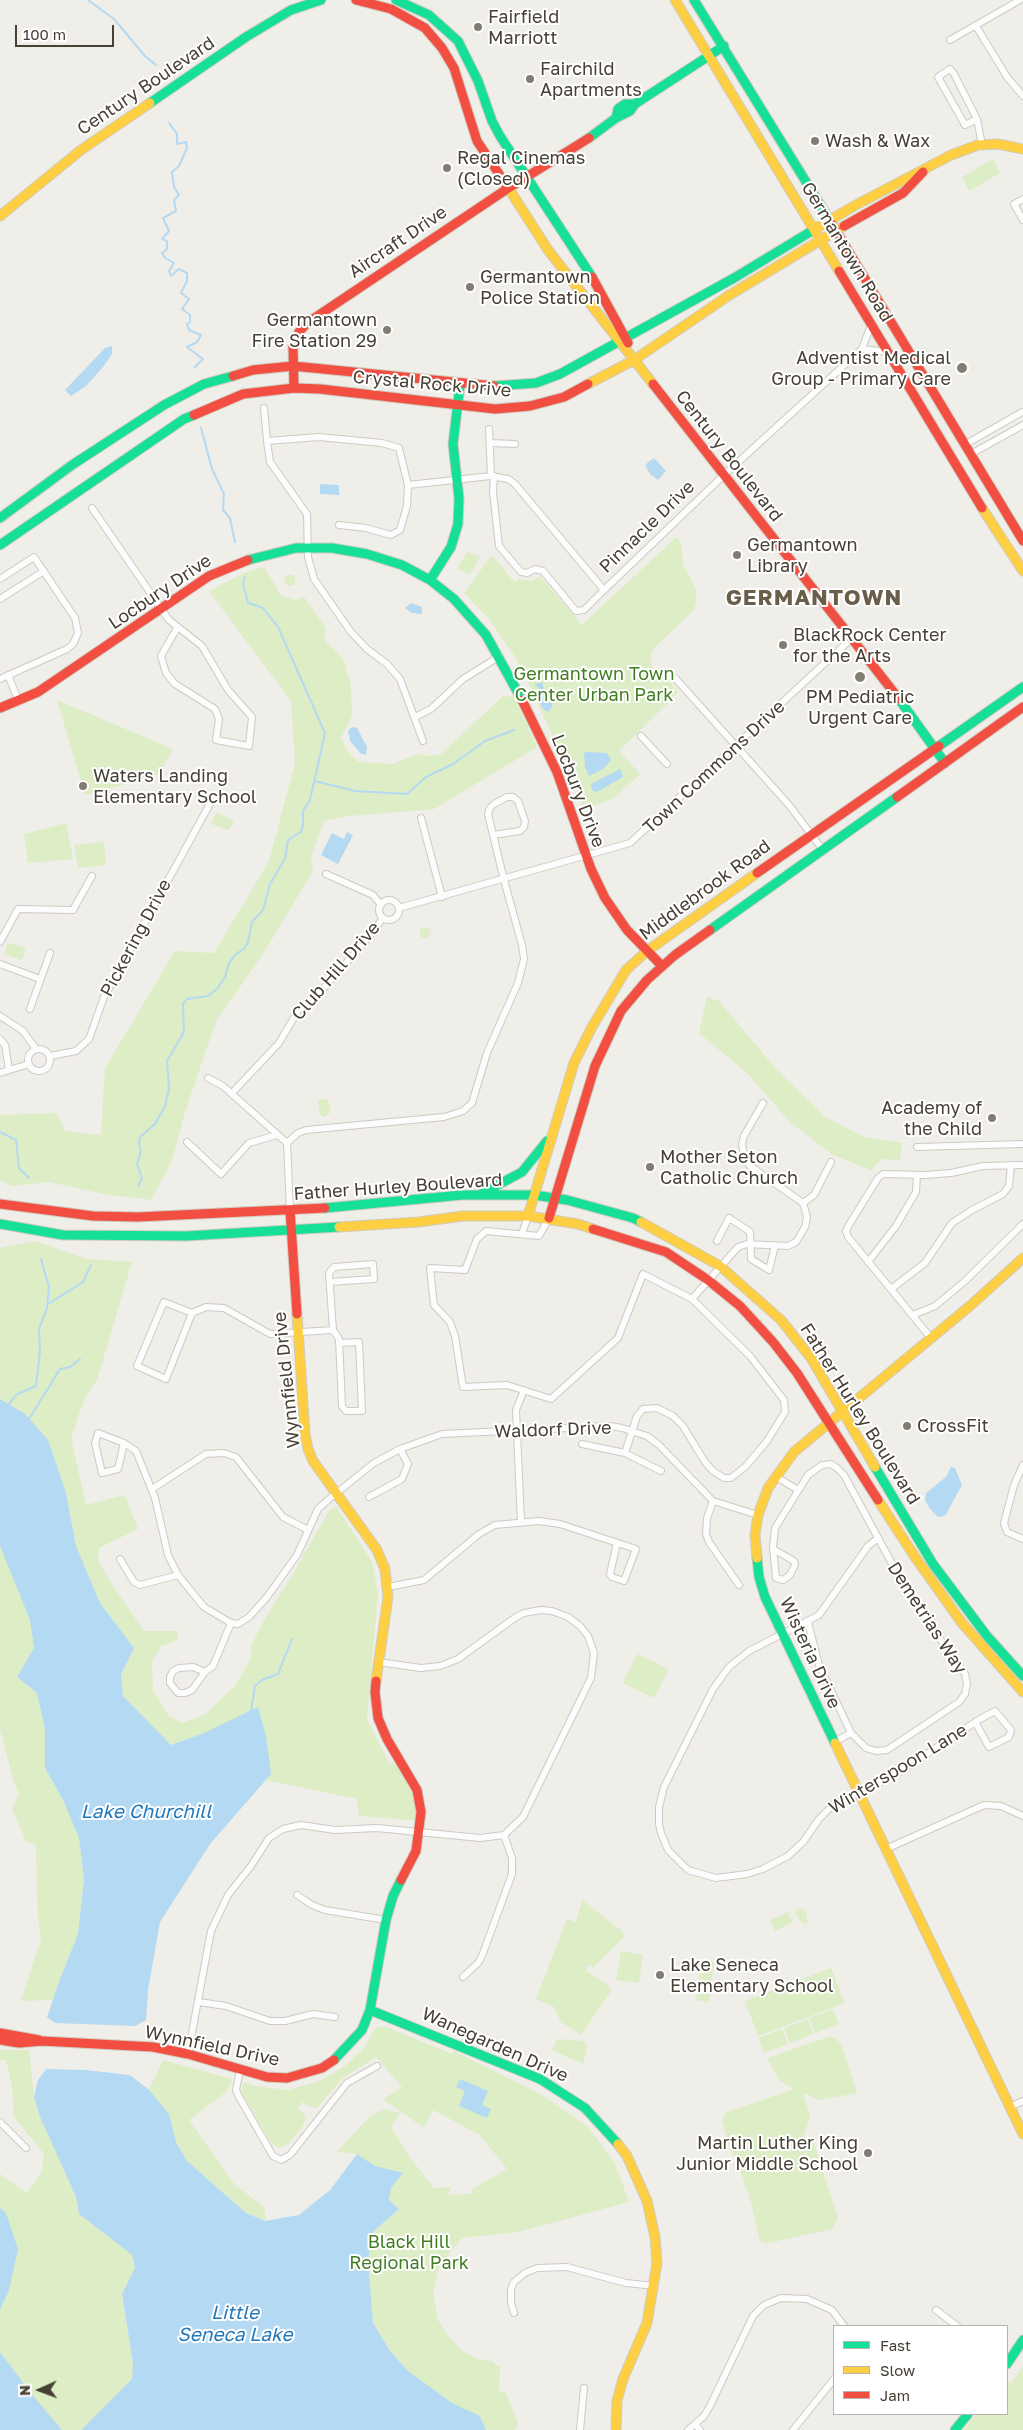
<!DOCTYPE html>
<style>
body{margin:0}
#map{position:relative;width:1023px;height:2430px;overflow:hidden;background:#f0eee8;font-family:"Golos Text",sans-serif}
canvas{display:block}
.legend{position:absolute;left:833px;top:2325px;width:175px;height:90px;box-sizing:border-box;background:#fff;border:1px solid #b5b3ae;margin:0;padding:6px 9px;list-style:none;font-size:15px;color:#474034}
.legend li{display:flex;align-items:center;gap:10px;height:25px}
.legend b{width:25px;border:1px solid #b5b3ae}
.north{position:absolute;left:15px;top:2365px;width:50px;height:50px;-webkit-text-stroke:4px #fff;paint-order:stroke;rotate:268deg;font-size:14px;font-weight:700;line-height:20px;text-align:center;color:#474034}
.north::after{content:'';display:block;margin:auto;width:18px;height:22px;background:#474034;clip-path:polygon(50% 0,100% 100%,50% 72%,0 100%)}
.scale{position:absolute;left:15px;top:25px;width:99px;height:22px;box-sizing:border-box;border:2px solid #474034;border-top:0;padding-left:6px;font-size:15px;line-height:18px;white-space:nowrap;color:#474034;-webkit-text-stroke:4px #fff;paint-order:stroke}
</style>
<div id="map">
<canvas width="1023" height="2430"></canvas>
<ul class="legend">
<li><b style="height:6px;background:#16e098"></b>Fast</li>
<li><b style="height:6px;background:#ffcf43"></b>Slow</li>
<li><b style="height:6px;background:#f24e42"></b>Jam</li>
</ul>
<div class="north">N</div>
<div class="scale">100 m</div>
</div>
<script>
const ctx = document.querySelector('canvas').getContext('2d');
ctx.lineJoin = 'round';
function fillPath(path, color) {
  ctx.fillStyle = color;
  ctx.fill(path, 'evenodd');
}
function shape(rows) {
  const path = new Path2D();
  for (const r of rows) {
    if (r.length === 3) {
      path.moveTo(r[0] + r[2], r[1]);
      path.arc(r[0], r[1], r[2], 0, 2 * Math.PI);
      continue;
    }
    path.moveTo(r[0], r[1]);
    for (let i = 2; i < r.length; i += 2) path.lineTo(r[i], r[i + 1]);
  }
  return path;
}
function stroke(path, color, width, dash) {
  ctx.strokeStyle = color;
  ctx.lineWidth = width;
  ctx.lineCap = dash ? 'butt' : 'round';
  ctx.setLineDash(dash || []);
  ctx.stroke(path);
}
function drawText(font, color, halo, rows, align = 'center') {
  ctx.font = font + ' "Golos Text",sans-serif';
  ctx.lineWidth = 4;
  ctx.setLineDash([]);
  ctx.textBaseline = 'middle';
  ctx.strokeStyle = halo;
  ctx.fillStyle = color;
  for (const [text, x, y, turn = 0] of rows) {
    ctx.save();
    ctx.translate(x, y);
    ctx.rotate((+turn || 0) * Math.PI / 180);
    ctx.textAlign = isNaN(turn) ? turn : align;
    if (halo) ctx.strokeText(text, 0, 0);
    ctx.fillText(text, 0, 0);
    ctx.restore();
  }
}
fillPath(shape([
 [993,159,1000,173,969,191,962,177],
 [676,537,681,542,683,565,696,589,696,604,693,611,653,649,650,662,654,674,659,679,664,675,677,690,677,694,619,751,640,774,613,799,584,809,567,765,516,658,489,619,464,593,492,555,515,583,519,579,532,581,540,576,582,625],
 [467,552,480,557,470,575,457,569],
 [264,567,281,595,294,600,304,597,326,628,324,639,344,660,351,686,352,716,341,738,348,752,359,762,393,764,417,754,430,756,441,754,503,696,514,697,537,747,434,809,349,816,324,821,311,857,313,871,263,954,216,1021,184,1115,172,1161,151,1200,104,1194,49,1182,13,1186,0,1181,0,1115,57,1113,65,1131,101,1135,105,1068,175,951,214,953,269,861,295,763,291,701,209,591,244,573],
 [290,580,5.5],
 [57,700,173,749,159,775,85,795],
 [217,812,234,821,229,830,211,824],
 [66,823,73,859,28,863,24,834],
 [104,842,106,865,78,868,74,845],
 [425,933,5.5],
 [8,943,26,948,22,960,4,954],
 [707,997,719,1001,776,1069,825,1117,864,1137,902,1143,900,1160,882,1159,871,1170,833,1155,790,1122,747,1073,699,1033],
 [328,1099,331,1112,324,1117,320,1115,318,1100],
 [35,1241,87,1259,132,1262,97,1380,84,1400,71,1438,86,1505,125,1495,138,1529,99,1548,98,1560,113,1586,144,1631,177,1631,178,1640,161,1646,152,1662,153,1690,168,1715,181,1723,204,1715,235,1686,250,1660,252,1644,263,1622,297,1567,329,1511,336,1506,372,1562,378,1593,367,1719,389,1763,404,1765,417,1790,420,1821,359,1816,357,1799,265,1780,271,1774,204,1733,171,1745,123,1696,121,1675,134,1648,100,1603,76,1546,66,1493,25,1414,0,1399,0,1248],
 [0,1542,30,1620,34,1648,17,1677,37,1693,45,1729,45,1768,63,1800,79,1838,84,1879,78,1934,53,2000,21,2001,41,1938,38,1919,36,1845,26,1841,12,1809,19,1794,14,1783,0,1729],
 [637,1654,669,1669,654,1698,623,1683],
 [582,1900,623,1932,624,1937,593,1968,589,1964,586,1971,607,1984,611,1991,581,2035,561,2022,554,2007,536,1999,567,1919,576,1922],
 [802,1908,806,1912,808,1924,802,1923,795,1913,797,1909],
 [788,1912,793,1922,775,1931,770,1920],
 [621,1951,643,1955,639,1983,616,1980],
 [702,1960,714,1962,709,2002,696,2000],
 [831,1968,845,2003,758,2036,745,2001],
 [833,2009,839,2024,815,2033,809,2018],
 [808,2019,813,2034,790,2043,784,2028],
 [384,2026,452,2054,454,2051,539,2093,588,2127,615,2163,629,2202,518,2232,462,2238,439,2267,433,2293,438,2320,446,2333,459,2348,475,2358,494,2362,496,2366,500,2365,499,2391,506,2393,518,2423,515,2430,486,2430,480,2416,446,2405,408,2371,390,2351,373,2323,368,2261,373,2232,399,2209,389,2200,391,2188,403,2173,375,2166,357,2154,337,2152,370,2116,384,2109,400,2113,391,2127,411,2159,434,2188,451,2187,448,2195,471,2194,472,2189,507,2169,480,2135,433,2110,424,2128,383,2099,402,2087,376,2057,342,2079,317,2108,310,2107,302,2102,298,2108,306,2116,303,2126,288,2144,280,2148,272,2144,241,2091,244,2082,254,2086,288,2090,319,2081,345,2066,364,2048,375,2028],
 [782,2029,788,2044,764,2053,758,2038],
 [831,2036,841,2043,857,2093,819,2100,803,2093,810,2116,802,2141,812,2137,838,2218,832,2229,764,2244,763,2241,760,2242,748,2190,746,2190,737,2157,732,2154,722,2121,725,2113,794,2089,779,2080,767,2058],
 [557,2039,584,2041,587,2048,583,2064,552,2050],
 [0,2050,29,2050,34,2097,40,2117,76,2197,79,2214,132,2255,135,2268,122,2294,133,2363,132,2379,81,2430,62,2430,55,2422,49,2419,0,2352,0,2310,9,2290,6,2213,0,2208,0,2174,27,2193,41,2173,44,2154,14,2117,12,2085,6,2060,0,2060],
 [163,2060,232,2079,226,2092,189,2120,235,2185,264,2207,266,2221,246,2213,187,2161,176,2142,169,2114,149,2090],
 [1023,2366,1023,2430,964,2430,976,2414,1007,2414,1007,2381,1011,2383]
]), '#ddedc6');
fillPath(shape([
 [112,346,112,354,103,367,86,386,71,396,65,390,105,348],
 [654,458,666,471,658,480,650,474,646,467,646,464],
 [320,484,339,485,339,495,320,494],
 [411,603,422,607,422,614,412,613,405,608],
 [542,682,545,693,553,705,548,712,542,708,538,697,539,688,534,685],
 [352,727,357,728,367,747,366,755,361,754,350,741,348,731],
 [586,752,607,753,611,760,603,769,589,776,585,767,584,754],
 [620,769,623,777,597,792,592,790,591,784],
 [347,832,353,835,338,864,321,855,332,833,344,839],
 [0,1399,25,1414,48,1440,66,1493,76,1546,100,1603,134,1648,121,1675,123,1696,171,1745,204,1733,258,1707,266,1736,271,1774,210,1844,160,1922,148,1990,146,2020,135,2026,55,2023,47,2017,60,1979,78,1934,84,1879,79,1838,63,1800,45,1768,45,1729,37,1693,17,1677,34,1648,30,1620,0,1546],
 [951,1467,955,1468,962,1485,945,1516,938,1517,930,1509,925,1500,926,1493,946,1477],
 [46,2069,85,2070,130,2075,149,2090,169,2114,176,2142,187,2161,246,2213,265,2221,299,2215,330,2190,357,2154,375,2166,403,2173,391,2188,389,2200,399,2209,373,2232,368,2261,373,2323,390,2351,408,2371,452,2403,480,2416,486,2430,81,2430,132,2379,133,2363,122,2294,135,2268,132,2255,79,2214,76,2197,40,2117,34,2097,38,2080],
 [460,2079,488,2091,482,2105,491,2109,487,2118,459,2106,465,2091,456,2087],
 [0,2208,6,2213,18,2249,9,2290,0,2310],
 [0,2352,30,2392,62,2430,0,2430]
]), '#b4d9f2');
stroke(shape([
 [88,0,114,19,145,56,156,65],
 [169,123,177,134,177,144,186,142,187,148,179,166,172,172,174,187,179,195,174,200,176,211,163,218,169,231,162,239,167,241,167,249,162,253,165,258,174,263,169,271,171,276,179,269,187,273,187,281,181,293,189,299,182,309,190,315,190,322,187,324,189,330,201,335,197,342,187,347,203,359,195,367],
 [201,428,212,469,224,494,223,510,230,518,235,542],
 [315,781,355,791,407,794,426,777,453,764,485,741,514,730],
 [0,1132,16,1140,19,1168,29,1178],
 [138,1186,142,1178,137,1165,141,1151,139,1144,140,1137,155,1124,165,1106,169,1089,167,1061,184,1032,183,1004,187,999,208,996,217,989,225,977,229,963,235,955,245,948,248,942,252,922,263,910,270,884,285,859,288,840,301,832,303,825,303,811,310,800,325,733,278,627,263,608,248,603,243,584,245,577],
 [48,1304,83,1282,91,1265],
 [9,1404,16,1395,36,1386,40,1351,39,1329,47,1308,49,1287,41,1259],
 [29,1419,60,1369,70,1367,80,1359],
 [251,1711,255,1686,262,1680,278,1674,292,1639]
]), '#b4d9f2', 2);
const street = shape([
 [976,26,1007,77,1023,96],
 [950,40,1020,0],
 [977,119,965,125,938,77,950,69,954,74,977,119,982,145],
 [1023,199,1014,204,1023,220],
 [862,349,887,352],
 [264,408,267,441],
 [489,429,491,476],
 [490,443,515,444],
 [966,444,1022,412],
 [971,454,1023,425],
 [494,476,493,492,499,546,521,572,527,573,535,569,543,571,576,611,584,610,604,590],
 [408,485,491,476,508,479,515,484,604,590,724,475,862,349,871,325],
 [92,508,169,620,202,646,228,690,252,717,249,746,216,740,219,719,215,709,175,684,166,673,161,656,177,628],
 [339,525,366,528,391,535,400,530,407,506,408,485,399,448,382,443,319,437,267,441,270,462,307,514,308,557,314,579,351,632,367,649,387,664,400,679,423,741],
 [0,579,34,557,75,618,78,633,73,644,67,649,0,679],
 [0,599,44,571],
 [8,675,19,702],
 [675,678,789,805,823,850],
 [415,717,431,709,463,679,500,656],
 [641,736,667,764],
 [421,818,442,897],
 [326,874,373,895,381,905],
 [389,910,10],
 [399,908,630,843,851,639],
 [0,942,18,909,73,910,92,876],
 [0,964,40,979],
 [30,1009,50,953],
 [0,1016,23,1031,36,1049],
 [0,1039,5,1045,9,1070],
 [39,1060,11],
 [50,1056,76,1051,89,1039,104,997,212,800],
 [0,1073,29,1064],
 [208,1078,223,1086,287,1143,290,1210],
 [232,1093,279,1043,299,1009,321,991,365,942,383,918],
 [187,1142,221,1174,249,1143,277,1135],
 [287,1143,298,1133,306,1130,444,1117,463,1111,472,1103,487,1053,518,983,524,959,522,945,504,880,488,814,490,808,494,804,507,797,513,797,518,801,525,821,524,827,520,831,493,835],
 [917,1147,1023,1144],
 [803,1203,814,1195,831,1162],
 [549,1218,539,1236,486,1231,477,1239,465,1270,430,1268,434,1305,450,1322,455,1336,463,1387,507,1385,551,1399,618,1338,643,1274,692,1299,750,1356,784,1400,785,1412,767,1441,746,1466,731,1478,724,1478,713,1471,705,1462,683,1426,673,1416,657,1408,643,1409,637,1416,625,1453],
 [522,1234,528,1216],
 [717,1241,729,1218,740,1225,750,1232,751,1259,769,1270,775,1246],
 [868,1262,896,1226,916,1192,917,1175],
 [330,1282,374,1279,373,1264,334,1267,329,1273,333,1330,339,1339,342,1406,346,1411,362,1411,359,1342,339,1343],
 [891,1289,925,1263,952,1223,972,1210,1003,1194,1009,1186,1011,1165],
 [692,1299,738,1247,747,1244,788,1246,796,1242,805,1227,807,1217,803,1203,750,1166,745,1160,742,1144,744,1136,763,1103],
 [192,1313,166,1379,137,1366,164,1302,192,1313,206,1307,224,1308,270,1334,333,1330],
 [913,1315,935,1306,964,1282,1023,1224],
 [931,1338,848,1237,846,1231,849,1225,878,1178,883,1174,925,1175,951,1173,983,1166,1023,1165],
 [124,1443,118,1469,102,1473,95,1443,98,1433,124,1443,136,1451,155,1498,168,1555,178,1575,204,1607,231,1623,238,1624,249,1617,267,1597,297,1555,318,1509,329,1499,374,1463,400,1449,442,1434,610,1426,622,1428,647,1436,659,1445,713,1501,758,1515],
 [582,1444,625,1453,661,1471],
 [1023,1465,1014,1485,1004,1523,1007,1532,1023,1539],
 [775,1476,798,1490],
 [152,1489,206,1454,224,1453,236,1457,283,1517,308,1530],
 [369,1497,402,1479,408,1464,400,1449],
 [713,1501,707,1518,706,1534,709,1542,739,1585],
 [521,1522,516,1410,524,1390],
 [877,1539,868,1546,819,1615,749,1651,729,1667,713,1689,664,1787,659,1807,659,1824,661,1833,668,1850,688,1870,716,1878,747,1874,763,1869,788,1856,803,1842,819,1819,834,1804,890,1778,980,1719,995,1711,1011,1730,1009,1737,989,1747,975,1722],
 [773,1549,794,1561,795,1565,790,1575,783,1580,776,1578,773,1547,775,1528,808,1475,822,1465,831,1464,837,1468,844,1475,909,1595,965,1674,967,1683,965,1694,959,1702,887,1750,876,1751,866,1748,851,1733,834,1742],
 [120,1559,134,1582,140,1585,178,1575],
 [388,1587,424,1580,479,1534,495,1525,539,1521,560,1524,636,1549,624,1581,612,1577,610,1574,617,1543],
 [808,1622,819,1665,851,1733],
 [205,1672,193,1667,179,1668,173,1671,170,1677,170,1683,178,1693,185,1693,192,1690,205,1672,213,1666,231,1623],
 [886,1849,984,1805,1001,1806,1023,1816],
 [297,1895,312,1905,325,1910,386,1920],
 [463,1977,478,1963,482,1956,512,1874,512,1858,504,1835],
 [199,2002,226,2006,270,2021,285,2021,313,2014,335,2017],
 [188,2054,211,1931,228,1895,251,1866,269,1838,283,1829,301,1825,335,1830,377,1828,480,1838,504,1835,523,1817,591,1678,594,1653,588,1636,580,1626,568,1617,552,1611,541,1610,524,1613,516,1617,458,1659,440,1666,421,1668,378,1662],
 [240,2070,236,2090,238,2095,273,2156,281,2160,290,2155,347,2083,377,2066],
 [1010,2107,1023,2101],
 [0,2122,26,2148],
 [936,2310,957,2326],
 [514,2313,511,2302,511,2289,514,2282,525,2273,537,2268,567,2267,626,2283,655,2286],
 [695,2424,700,2430],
 [580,2430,584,2388],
 [688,2430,704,2416,710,2406,753,2316,764,2305,781,2298,807,2299,832,2310,844,2326],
 [793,2430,834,2379]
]);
const fast = shape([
 [396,0,429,15,458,41,478,81,492,121,500,136,592,277],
 [694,0,832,224],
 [150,103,246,37,291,10,321,0],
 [616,118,618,109,625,104,635,104],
 [589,138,616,118,630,111,635,104,724,46],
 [494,386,536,383,560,374,734,278,815,229],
 [0,518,72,465,164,405,204,384,233,376],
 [0,545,184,419,194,415],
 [248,560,296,548,332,548,367,554,402,565,430,580,454,599,486,635,522,700],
 [430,580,451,547,458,524,459,498,453,444,460,385],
 [899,699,945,763],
 [939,746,1023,687],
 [710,930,897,797],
 [481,1194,522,1172,547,1141],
 [325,1208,462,1195,534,1195,567,1200,633,1218,641,1222],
 [0,1224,63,1235,186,1236,339,1227],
 [875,1467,933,1564,987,1636,1023,1676],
 [757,1558,759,1577,765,1597,835,1743],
 [370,2010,540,2079,585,2108,618,2144],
 [334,2060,362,2030,370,2010,386,1920,393,1896,401,1880],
 [1007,2364,1023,2340],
 [955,2430,968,2414]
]);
const slow = shape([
 [675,0,839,271],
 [507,186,548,250,653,384],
 [0,216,81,150,150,103],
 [815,229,854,206,951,155,978,145,998,144,1023,149],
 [588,384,634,360,728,296,844,226],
 [982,508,1023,571],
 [528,1216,574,1063,592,1027,626,970,647,951,757,873],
 [641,1222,720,1266,781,1320,811,1358,875,1467],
 [339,1227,418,1222,463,1216,528,1216,578,1224,593,1229],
 [297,1314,305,1434,308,1449,313,1461,377,1550,385,1569,388,1597,376,1681],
 [878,1500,915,1557,962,1623,1023,1692],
 [757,1558,755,1535,758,1515,768,1488,794,1452,971,1305,1023,1258],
 [835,1743,1023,2134],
 [616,2430,617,2401,623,2379,647,2323,657,2263,655,2237,647,2201,627,2156,618,2144]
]);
const jam = shape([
 [356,0,391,9,425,28,442,48,454,68,477,141,507,186],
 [832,224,1023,541],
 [844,226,903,193,923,172],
 [839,271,982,508],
 [592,277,628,343],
 [233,376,253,370,293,366,494,386],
 [653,384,899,699],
 [294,388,293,346,299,332,307,323,507,189,589,138],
 [194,415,243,394,294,388,320,389,495,409,530,406,564,397,588,384],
 [522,700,557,772,591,869,605,898,627,930,662,966],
 [0,708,38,692,209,576,248,560],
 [897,797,1023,707],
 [757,873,939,746],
 [0,1204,93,1216,138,1217,325,1208],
 [290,1210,297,1314],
 [549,1218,595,1066,621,1011,647,980,675,955,710,930],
 [593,1229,666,1252,708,1280,740,1306,773,1342,797,1373,878,1500],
 [376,1681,375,1692,378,1718,387,1739,417,1790,421,1812,416,1851,401,1880],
 [0,2033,39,2040],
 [0,2040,19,2043,42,2041,153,2047,188,2054,267,2077,287,2078,322,2068,334,2060]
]);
stroke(street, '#cdcac4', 8);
stroke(fast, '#d0cbbe', 11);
stroke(slow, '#d0cbbe', 11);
stroke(jam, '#d0cbbe', 11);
stroke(street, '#fdfcfc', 6);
stroke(fast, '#16e098', 9);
stroke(slow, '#ffcf43', 9);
stroke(jam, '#f24e42', 9);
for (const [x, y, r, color] of [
 [478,27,5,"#827d73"],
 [530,79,5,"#827d73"],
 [815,141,5,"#827d73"],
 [447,168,5,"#827d73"],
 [470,287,5,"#827d73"],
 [387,330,5,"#827d73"],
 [962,368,6,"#827d73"],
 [737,555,5,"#827d73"],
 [783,645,5,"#827d73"],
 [860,677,6,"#827d73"],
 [83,786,5,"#827d73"],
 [992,1118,5,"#827d73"],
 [650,1167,5,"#827d73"],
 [907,1426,5,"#827d73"],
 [660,1975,5,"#827d73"],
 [868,2153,5,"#827d73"]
]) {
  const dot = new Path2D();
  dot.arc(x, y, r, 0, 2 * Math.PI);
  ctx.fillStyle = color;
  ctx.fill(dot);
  stroke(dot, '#fff', 2);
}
drawText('18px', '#474034', '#fff', [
 ["Fairfield",488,17],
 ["Marriott",488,38],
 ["Fairchild",540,69],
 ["Apartments",540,90],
 ["Wash & Wax",825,141],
 ["Regal Cinemas",457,158],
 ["(Closed)",457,179],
 ["Germantown",480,277],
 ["Police Station",480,298],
 ["Germantown",377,320,"right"],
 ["Fire Station 29",377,341,"right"],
 ["Adventist Medical",951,358,"right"],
 ["Group - Primary Care",951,379,"right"],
 ["Germantown",747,545],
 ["Library",747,566],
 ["BlackRock Center",793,635],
 ["for the Arts",793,656],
 ["PM Pediatric",860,697,"center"],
 ["Urgent Care",860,718,"center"],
 ["Waters Landing",93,776],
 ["Elementary School",93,797],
 ["Academy of",982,1108,"right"],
 ["the Child",982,1129,"right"],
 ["Mother Seton",660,1157],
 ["Catholic Church",660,1178],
 ["CrossFit",917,1426],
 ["Lake Seneca",670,1965],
 ["Elementary School",670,1986],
 ["Martin Luther King",858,2143,"right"],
 ["Junior Middle School",858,2164,"right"]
], 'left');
drawText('18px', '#474034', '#fff', [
 ["Century Boulevard",146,86,-34],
 ["Aircraft Drive",398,242,-34],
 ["Germantown Road",847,252,59],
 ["Crystal Rock Drive",432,384,5],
 ["Century Boulevard",729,456,52],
 ["Pinnacle Drive",647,527,-44],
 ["Locbury Drive",160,592,-34],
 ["Town Commons Drive",714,767,-43],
 ["Locbury Drive",578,791,69],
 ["Middlebrook Road",705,890,-36],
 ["Pickering Drive",136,938,-62],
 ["Club Hill Drive",336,971,-49],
 ["Father Hurley Boulevard",398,1187,-4],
 ["Wynnfield Drive",287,1380,-96],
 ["Father Hurley Boulevard",860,1414,58],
 ["Waldorf Drive",553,1430,-2],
 ["Demetrias Way",927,1618,57],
 ["Wisteria Drive",810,1653,65],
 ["Winterspoon Lane",898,1769,-31],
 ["Wanegarden Drive",495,2045,24],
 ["Wynnfield Drive",212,2046,12]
]);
drawText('18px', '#437d22', '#fff', [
 ["Germantown Town",594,674],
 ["Center Urban Park",594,695],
 ["Black Hill",409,2242],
 ["Regional Park",409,2263]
]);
drawText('italic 19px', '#2479bb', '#fff', [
 ["Lake Churchill",146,1812],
 ["Little",235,2313],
 ["Seneca Lake",235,2335]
]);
ctx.letterSpacing = '1px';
drawText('bold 22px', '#6a5e4a', '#fff', [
 ["GERMANTOWN",814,598]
]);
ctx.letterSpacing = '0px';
</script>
